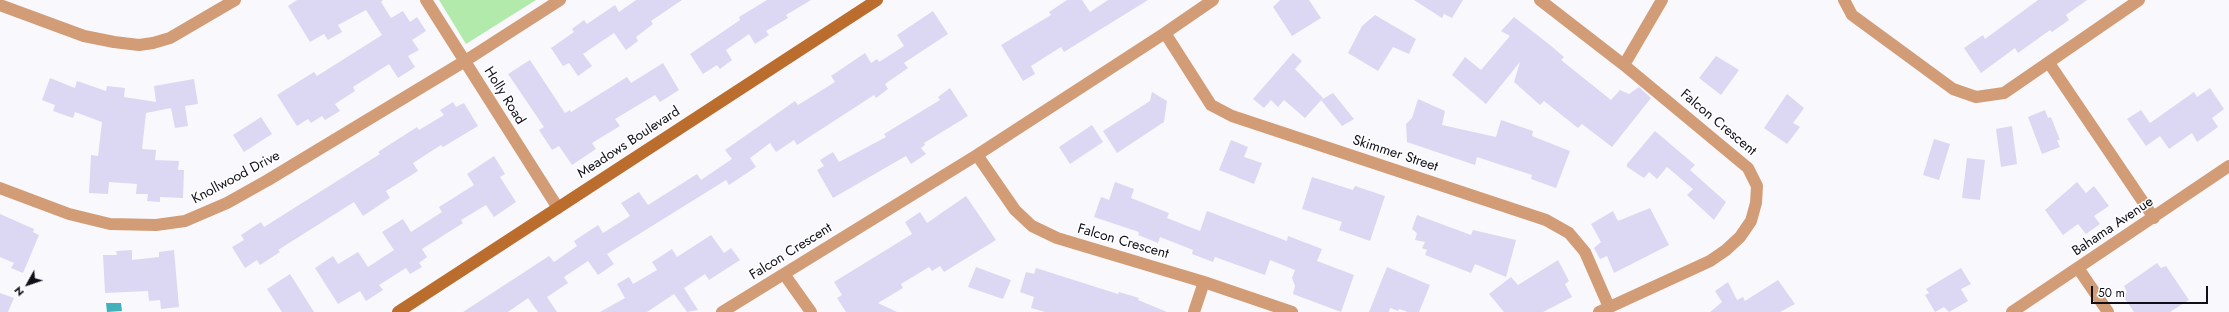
<!DOCTYPE html>
<style>
body{margin:0}
#map{position:relative;width:2229px;height:312px;overflow:hidden;background:#f9f8fd;font-family:Jost,sans-serif}
canvas{display:block}
.north{position:absolute;left:8px;top:264px;width:40px;height:40px;-webkit-text-stroke:3px #fff;paint-order:stroke;rotate:230deg;font-size:11px;font-weight:700;line-height:16px;text-align:center;color:#100e17}
.north::after{content:'';display:block;margin:auto;width:14px;height:18px;background:#100e17;clip-path:polygon(50% 0,100% 100%,50% 72%,0 100%)}
.scale{position:absolute;left:2091px;top:286px;width:117px;height:18px;box-sizing:border-box;border:2px solid #100e17;border-top:0;padding-left:5px;font-size:12px;line-height:14px;white-space:nowrap;color:#100e17;-webkit-text-stroke:3px #fff;paint-order:stroke}
</style>
<div id="map">
<canvas width="2229" height="312"></canvas>
<div class="north">N</div>
<div class="scale">50 m</div>
</div>
<script>
const ctx = document.querySelector('canvas').getContext('2d');
ctx.lineJoin = 'round';
function fillPath(path, color) {
  ctx.fillStyle = color;
  ctx.fill(path, 'evenodd');
}
function shape(rows) {
  const path = new Path2D();
  for (const r of rows) {
    path.moveTo(r[0], r[1]);
    for (let i = 2; i < r.length; i += 2) path.lineTo(r[i], r[i + 1]);
  }
  return path;
}
function stroke(path, color, width, dash) {
  ctx.strokeStyle = color;
  ctx.lineWidth = width;
  ctx.lineCap = dash ? 'butt' : 'round';
  ctx.setLineDash(dash || []);
  ctx.stroke(path);
}
function drawText(font, color, halo, rows, align = 'center') {
  ctx.font = font + ' Jost,sans-serif';
  ctx.lineWidth = 3;
  ctx.setLineDash([]);
  ctx.textBaseline = 'middle';
  ctx.strokeStyle = halo;
  ctx.fillStyle = color;
  for (const [text, x, y, turn = 0] of rows) {
    ctx.save();
    ctx.translate(x, y);
    ctx.rotate((+turn || 0) * Math.PI / 180);
    ctx.textAlign = isNaN(turn) ? turn : align;
    if (halo) ctx.strokeText(text, 0, 0);
    ctx.fillText(text, 0, 0);
    ctx.restore();
  }
}
fillPath(shape([
 [439,0,536,0,466,44]
]), '#b2eaac');
fillPath(shape([
 [106,303,121,303,122,311,107,312]
]), '#43b1bb');
fillPath(shape([
 [297,0,383,0,381,2,391,18,403,11,410,22,417,17,426,31,412,40,419,50,408,56,415,67,398,78,389,64,353,87,355,91,335,104,340,111,325,120,322,116,311,123,308,119,297,126,277,95,314,72,317,76,382,35,366,10,338,25,342,32,328,40,324,34,310,42,288,6],
 [636,0,682,0,651,21,653,24,636,37,638,41,626,50,614,33,583,54,592,66,578,76,569,63,563,66,551,48,574,32,572,29,584,20,587,24,615,5,619,12],
 [767,0,811,0,786,15,788,18,766,31,769,35,755,44,749,34,726,50,732,60,720,69,717,65,703,74,690,54,740,20,739,17],
 [1067,0,1082,0,1090,12,1108,0,1148,0,1064,52,1061,47,1031,66,1035,74,1023,81,1001,45,1051,15,1049,12],
 [1280,0,1309,0,1321,18,1292,36,1273,7],
 [1414,0,1463,0,1452,18,1444,14,1442,18],
 [2038,0,2087,0,2066,15,2069,20,2052,32,2050,30,2018,53,2015,48,1981,73,1964,48,1983,35,1985,39],
 [933,11,948,34,904,63,908,68,885,84,888,89,876,98,874,95,797,145,794,140,776,152,770,143,750,158,756,167,729,185,726,180,607,254,614,264,598,275,588,261,564,277,568,283,547,297,557,312,538,312,528,298,508,312,463,312,549,256,554,262,577,246,574,241,598,225,603,233,630,216,621,203,639,192,648,205,697,174,701,180,732,159,725,150,795,101,798,105,835,82,831,76,865,53,871,63,877,59,879,62,904,46,897,35],
 [1375,15,1416,39,1409,54,1393,47,1378,71,1348,53,1362,26],
 [1514,17,1550,45,1564,57,1561,60,1611,100,1620,90,1629,94,1639,87,1651,98,1612,147,1582,124,1578,128,1544,101,1540,105,1514,82,1520,62,1486,104,1452,75,1465,57,1481,70,1510,36,1501,31],
 [1293,53,1302,61,1295,69,1323,98,1305,118,1284,100,1278,107,1271,100,1264,108,1253,99],
 [1716,56,1739,70,1721,95,1699,78],
 [530,60,565,113,570,110,571,112,627,77,631,83,663,63,679,90,660,102,655,95,615,119,620,126,592,143,596,149,572,165,559,146,552,150,539,130,544,127,508,74],
 [50,78,75,88,77,81,106,91,107,86,125,88,124,97,156,102,154,86,194,79,198,104,185,106,188,126,175,128,171,108,146,113,142,149,156,150,155,160,179,161,178,170,184,170,183,198,160,197,160,202,147,201,148,194,136,194,137,184,109,182,108,194,89,193,91,155,98,156,102,122,75,112,73,118,53,111,55,105,42,100],
 [950,88,968,116,924,143,925,145,921,148,926,154,911,164,906,156,833,198,817,170,824,166,820,160,833,152,839,162,886,137,884,134,940,100,938,97],
 [2210,88,2224,109,2212,118,2218,127,2197,142,2192,133,2169,149,2160,136,2146,146,2127,119,2141,110,2150,123,2194,92,2197,97],
 [1152,92,1167,101,1164,122,1117,153,1103,131,1150,101],
 [1333,93,1354,119,1342,126,1321,100],
 [1787,94,1804,108,1793,123,1800,127,1787,144,1764,128],
 [1418,99,1445,111,1442,125,1496,137,1501,120,1533,131,1532,136,1570,151,1556,188,1531,179,1532,175,1477,157,1475,165,1407,142,1406,124,1412,118],
 [453,102,456,107,464,103,478,126,443,147,441,145,413,163,418,171,386,191,390,198,363,216,354,202,278,250,280,252,260,265,257,260,245,268,232,247,244,240,241,235,261,222,264,227,380,154,378,152,417,127,419,130,444,115,440,110],
 [2045,110,2048,118,2051,117,2060,140,2057,140,2060,147,2042,154,2028,117],
 [261,117,272,134,244,152,233,135],
 [1092,125,1103,142,1070,164,1059,147],
 [2012,126,2017,164,2001,167,1996,129],
 [1655,131,1695,165,1690,170,1726,202,1714,220,1687,195,1693,189,1667,167,1657,179,1649,172,1644,178,1627,167,1627,164],
 [1934,139,1950,144,1939,180,1923,175],
 [1231,140,1248,147,1244,157,1262,163,1254,184,1219,170],
 [494,156,505,174,500,177,516,202,494,217,486,205,461,220,463,223,422,249,427,257,419,263,422,267,410,274,406,268,379,285,383,290,366,301,360,291,338,304,315,268,333,256,338,264,358,252,368,267,394,250,382,232,403,219,411,232,442,212,439,207,474,185,467,174],
 [1967,158,1985,160,1980,200,1962,198],
 [1312,177,1353,190,1355,186,1385,196,1370,241,1339,230,1342,222,1302,209],
 [1115,182,1134,189,1131,198,1169,213,1167,218,1200,231,1207,211,1287,241,1288,236,1322,249,1317,261,1354,275,1341,312,1293,294,1295,286,1292,278,1295,270,1270,260,1265,275,1215,257,1213,262,1192,254,1193,250,1160,237,1158,243,1138,235,1139,232,1094,217,1101,197,1109,200],
 [2077,182,2086,193,2094,186,2109,206,2094,216,2100,224,2086,234,2078,224,2063,235,2045,210],
 [966,196,996,240,944,272,940,266,932,271,929,267,901,284,903,288,878,303,897,312,846,312,837,298,842,295,834,282,912,234,905,222,920,212,927,223],
 [1650,208,1669,245,1614,273,1607,256,1600,259,1594,248,1601,242,1591,224,1613,211,1618,221],
 [0,214,34,229,33,232,39,235,23,273,11,268,14,263,0,257],
 [1417,215,1471,235,1473,230,1516,240,1506,277,1475,264,1471,273,1425,255,1427,250,1422,248,1425,242,1415,240,1417,233,1412,229],
 [711,235,724,253,731,248,740,260,709,280,705,274,684,288,698,310,687,312,674,294,647,312,600,312,625,298,617,284,629,277,633,284,657,270,652,262,672,249,677,257],
 [132,250,132,260,159,257,159,252,174,250,179,307,161,309,160,300,149,301,148,291,105,293,103,255,117,255,116,251],
 [1558,260,1569,281,1565,284,1572,297,1543,312,1504,312,1489,294,1511,277,1518,285],
 [2157,263,2161,268,2166,266,2189,300,2170,312,2134,312,2123,296,2127,292,2124,286],
 [976,267,1011,280,1003,299,968,287],
 [1387,267,1430,285,1419,312,1408,312,1399,309,1398,311,1390,308,1389,312,1369,312],
 [1036,268,1118,294,1119,292,1139,298,1138,300,1167,312,1045,312,1031,308,1034,297,1020,292,1026,272,1034,274],
 [1961,268,1971,284,1961,289,1968,301,1949,312,1944,307,1935,312,1925,295,1929,293,1926,289],
 [290,274,314,312,282,312,267,289],
 [1778,280,1795,304,1780,312,1710,312,1722,302,1715,291,1728,282,1737,300,1743,297,1745,301],
 [0,293,14,298,8,312,0,312]
]), '#dcd8f3');
stroke(shape([
 [426,0,558,208],
 [1540,0,1624,65,1748,168,1757,186,1756,203,1751,221,1740,237,1726,250,1710,261,1599,312],
 [1844,0,1852,15,1953,89,1976,97,2004,93,2139,0],
 [0,5,84,36,114,42,139,45,153,43,170,38,235,0],
 [1165,33,1211,105,1232,116,1546,220,1569,233,1585,252,1609,307],
 [2049,63,2154,218],
 [1624,65,1662,0],
 [977,155,1015,210,1032,226,1057,238,1204,282,1292,312],
 [0,188,69,214,110,224,156,225,185,221,227,203,268,180,465,61,560,0],
 [2078,268,2108,312],
 [784,274,811,312],
 [722,312,977,155,1165,33,1213,0],
 [1194,312,1204,282],
 [2012,312,2229,166]
]), '#d29d76', 12);
stroke(shape([
 [398,312,877,0]
]), '#ba6d2c', 12);
drawText('14px', '#100e17', '#fff', [
 ["Holly Road",504,96,58],
 ["Falcon Crescent",1718,123,40],
 ["Meadows Boulevard",629,143,-33],
 ["Skimmer Street",1395,154,18],
 ["Knollwood Drive",236,178,-28],
 ["Bahama Avenue",2113,227,-34],
 ["Falcon Crescent",1123,242,16],
 ["Falcon Crescent",791,252,-32]
]);
</script>
